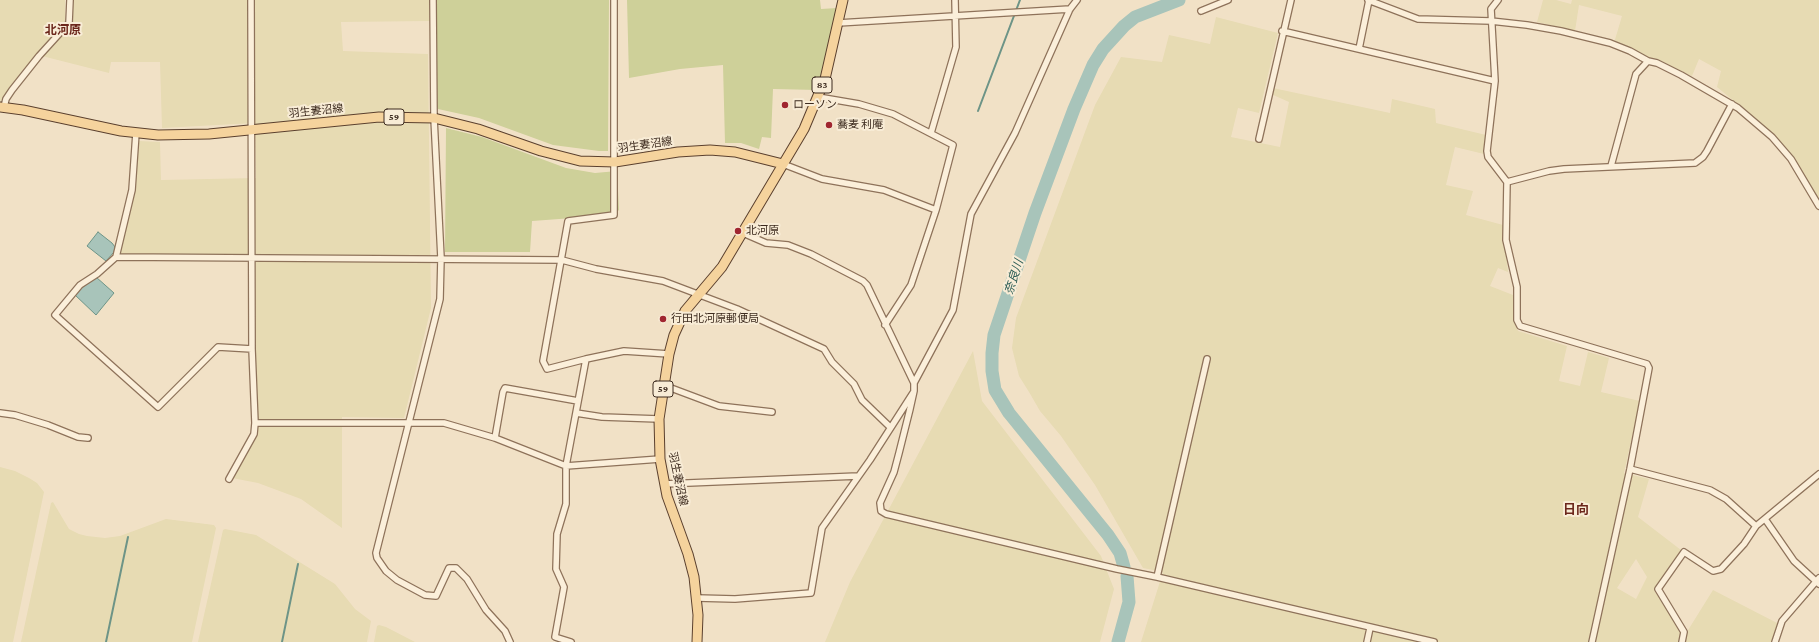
<!DOCTYPE html>
<meta charset="utf-8">
<style>
body{margin:0}
canvas{display:block;background:#f1e1c6}
</style>
<canvas width="1819" height="642"></canvas>
<script>
const ctx = document.querySelector('canvas').getContext('2d');
ctx.lineJoin = 'round';
function fillPath(path, color) {
  ctx.fillStyle = color;
  ctx.fill(path, 'evenodd');
}
function shape(rows) {
  const path = new Path2D();
  for (const r of rows) {
    path.moveTo(r[0], r[1]);
    for (let i = 2; i < r.length; i += 2) path.lineTo(r[i], r[i + 1]);
  }
  return path;
}
function stroke(path, color, width, dash) {
  ctx.strokeStyle = color;
  ctx.lineWidth = width;
  ctx.lineCap = dash ? 'butt' : 'round';
  ctx.setLineDash(dash || []);
  ctx.stroke(path);
}
function drawText(font, color, halo, rows, align = 'center') {
  ctx.font = font + ' "Crimson Pro","Noto Sans JP",serif';
  ctx.lineWidth = 4;
  ctx.setLineDash([]);
  ctx.textBaseline = 'middle';
  ctx.strokeStyle = halo;
  ctx.fillStyle = color;
  for (const [text, x, y, turn = 0] of rows) {
    ctx.save();
    ctx.translate(x, y);
    ctx.rotate((+turn || 0) * Math.PI / 180);
    ctx.textAlign = isNaN(turn) ? turn : align;
    if (halo) ctx.strokeText(text, 0, 0);
    ctx.fillText(text, 0, 0);
    ctx.restore();
  }
}
fillPath(shape([
 [0,0,65,0,65,21,0,102],
 [73,0,429,0,430,21,341,22,343,51,428,54,431,308,404,418,342,417,342,528,301,499,258,483,232,478,257,436,254,254,119,255,133,195,139,141,160,142,161,180,256,178,255,123,162,128,160,62,111,62,109,73,42,56,73,22],
 [1543,0,1556,0,1571,4,1572,0,1819,0,1819,196,1817,199,1796,164,1775,135,1717,87,1721,71,1699,59,1692,76,1614,43,1622,16,1579,5,1575,31,1537,22],
 [1216,17,1278,33,1259,113,1238,108,1231,137,1280,147,1289,102,1271,94,1273,88,1390,113,1392,99,1435,109,1436,123,1486,135,1484,154,1455,147,1446,185,1473,191,1466,215,1503,225,1508,272,1498,268,1490,286,1513,295,1515,323,1518,331,1567,346,1559,381,1580,386,1588,352,1609,358,1601,392,1640,401,1624,473,1649,479,1638,517,1681,550,1655,592,1685,635,1713,590,1779,624,1773,642,1141,642,1163,572,1143,568,1095,485,1061,436,1040,411,1029,392,1019,376,1012,348,1016,318,1095,105,1121,57,1162,62,1169,35,1210,44],
 [1636,559,1647,577,1636,599,1617,588],
 [973,351,982,401,1101,556,1114,589,1100,642,825,642,850,582],
 [0,467,15,471,29,478,37,483,44,492,13,642,0,642],
 [53,502,69,529,79,534,87,536,105,538,120,536,166,519,214,525,216,528,192,642,21,642,51,503],
 [225,529,256,535,335,584,355,609,371,621,367,642,198,642,223,530],
 [379,625,386,627,415,642,374,642,377,626]
]), '#e7dbb3');
fillPath(shape([
 [436,0,609,0,608,151,599,151,553,145,479,118,438,109,436,104],
 [627,0,820,0,821,9,837,8,827,56,817,90,773,89,771,138,762,137,759,149,741,143,725,143,723,65,680,69,629,78],
 [446,128,482,137,566,168,595,173,617,171,619,210,614,215,532,221,530,252,445,252]
]), '#ced099');
const water = shape([
 [98,232,112,243,115,247,114,252,106,261,87,246,98,232],
 [96,277,114,293,96,315,74,294,96,277]
]);
fillPath(water, '#a8c4ba');
stroke(water, '#6d9487', 1);
stroke(shape([
 [978,111,1020,0],
 [106,642,128,537],
 [282,642,298,564]
]), '#6d9487', 2);
stroke(shape([
 [1124,567,1120,553,1108,535,1009,413,995,390,992,371,992,353,994,335,1035,213,1074,109,1093,65,1103,49,1124,26,1135,17,1179,0],
 [1118,642,1129,602,1127,576]
]), '#a8c4ba', 13);
const street = shape([
 [251,0,252,349,255,423,444,423,495,438,566,466,660,459],
 [433,0,434,118,441,258,440,299,376,553,377,558,386,571,397,580,425,595,436,596,449,568,456,568,467,579,486,610,505,631,510,642],
 [614,0,614,215,568,221,543,361,547,369,586,359,624,351,669,354],
 [1368,0,1418,19,1491,21,1527,25,1561,31,1610,43,1630,51,1648,61,1657,63,1681,75,1738,108,1772,137,1791,159,1819,206],
 [1498,0,1491,9,1495,81,1487,151,1488,157,1507,182,1506,240,1517,287,1517,320,1520,326,1647,364,1649,368,1630,469,1592,642],
 [1201,11,1228,0],
 [838,23,1070,9],
 [1282,31,1495,81],
 [1359,49,1369,0],
 [818,97,859,104,893,114,953,145,936,210],
 [4,107,6,99,12,90,39,56,69,23,70,0],
 [136,133,132,190,116,257,97,274,80,285,55,315,158,407,218,347,252,349],
 [931,133,956,47,955,0],
 [1259,139,1291,0],
 [783,164,822,179,884,190,936,210,911,285,885,325],
 [1611,166,1636,74,1648,61],
 [1507,182,1549,171,1564,169,1695,163,1703,157,1707,151,1732,104],
 [743,233,766,243,788,245,811,254,863,281,867,285,914,383,953,310,971,214,1015,133,1070,9,1077,0],
 [116,257,562,260,596,269,663,281,737,309,824,349,832,362,854,384,862,400,890,427],
 [914,383,914,391,910,409,899,453,894,472,880,503,881,511,886,514,1117,569,1157,577,1434,642],
 [663,385,719,406,772,412],
 [0,413,15,415,48,425,78,437,88,438],
 [576,413,602,417,659,419],
 [495,438,503,392,505,388,578,401],
 [1630,469,1710,490,1726,499,1756,526],
 [229,479,254,434,255,423],
 [664,484,858,476],
 [1765,519,1794,561,1819,584],
 [1157,577,1207,359],
 [697,598,735,599,811,593,822,528,870,460,913,393],
 [571,642,555,637,564,587,556,569,557,534,566,504,566,466,586,359],
 [1367,642,1370,628],
 [1682,642,1684,632,1658,589,1684,552,1713,571,1721,569,1744,544,1756,526,1819,474],
 [1775,642,1782,621,1819,578]
]);
const primary = shape([
 [0,107,23,110,121,131,158,135,209,134,379,117,434,118,478,129,541,151,580,161,615,162,678,152,710,150,735,152,783,164],
 [697,642,698,615,694,577,688,554,667,496,660,459,659,419,669,354,674,335,685,311,722,267,804,129,825,79,843,0]
]);
stroke(street, '#8e725a', 8);
stroke(primary, '#5b402e', 11);
stroke(street, '#fbefda', 5.5);
stroke(primary, '#f5d39d', 9);
for (const [x, y, r, color] of [
 [785,105,4,"#a02630"],
 [829,125,4,"#a02630"],
 [738,231,4,"#a02630"],
 [663,319,4,"#a02630"]
]) {
  const dot = new Path2D();
  dot.arc(x, y, r, 0, 2 * Math.PI);
  ctx.fillStyle = color;
  ctx.fill(dot);
  stroke(dot, '#f8ecd6', 1.5);
}
for (const [x, y, w] of [
 [822,85,20],
 [394,117,20],
 [663,389,20]
]) {
  const box = new Path2D();
  box.roundRect(x - w / 2, y - 8, w, 16, 3);
  ctx.fillStyle = '#f8ecd6';
  ctx.fill(box);
  stroke(box, '#3d2b1f', 1);
}
drawText('bold 10px', '#3d2b1f', null, [
 ["83",822,85],
 ["59",394,117],
 ["59",663,389]
]);
drawText('11px', '#3d2b1f', '#f8ecd6', [
 ["ローソン",793,105],
 ["蕎麦 利庵",837,125],
 ["北河原",746,231],
 ["行田北河原郵便局",671,319]
], 'left');
drawText('11px', '#3d2b1f', '#f8ecd6', [
 ["羽生妻沼線",316,111,-6],
 ["羽生妻沼線",645,145,-8],
 ["羽生妻沼線",678,479,78]
]);
drawText('bold 12px', '#6c271c', '#f8ecd6', [
 ["北河原",63,30]
]);
drawText('italic 12px', '#2d5e57', '#f8ecd6', [
 ["奈良川",1014,277,-72]
]);
drawText('bold 13px', '#6c271c', '#f8ecd6', [
 ["日向",1576,510]
]);
</script>
